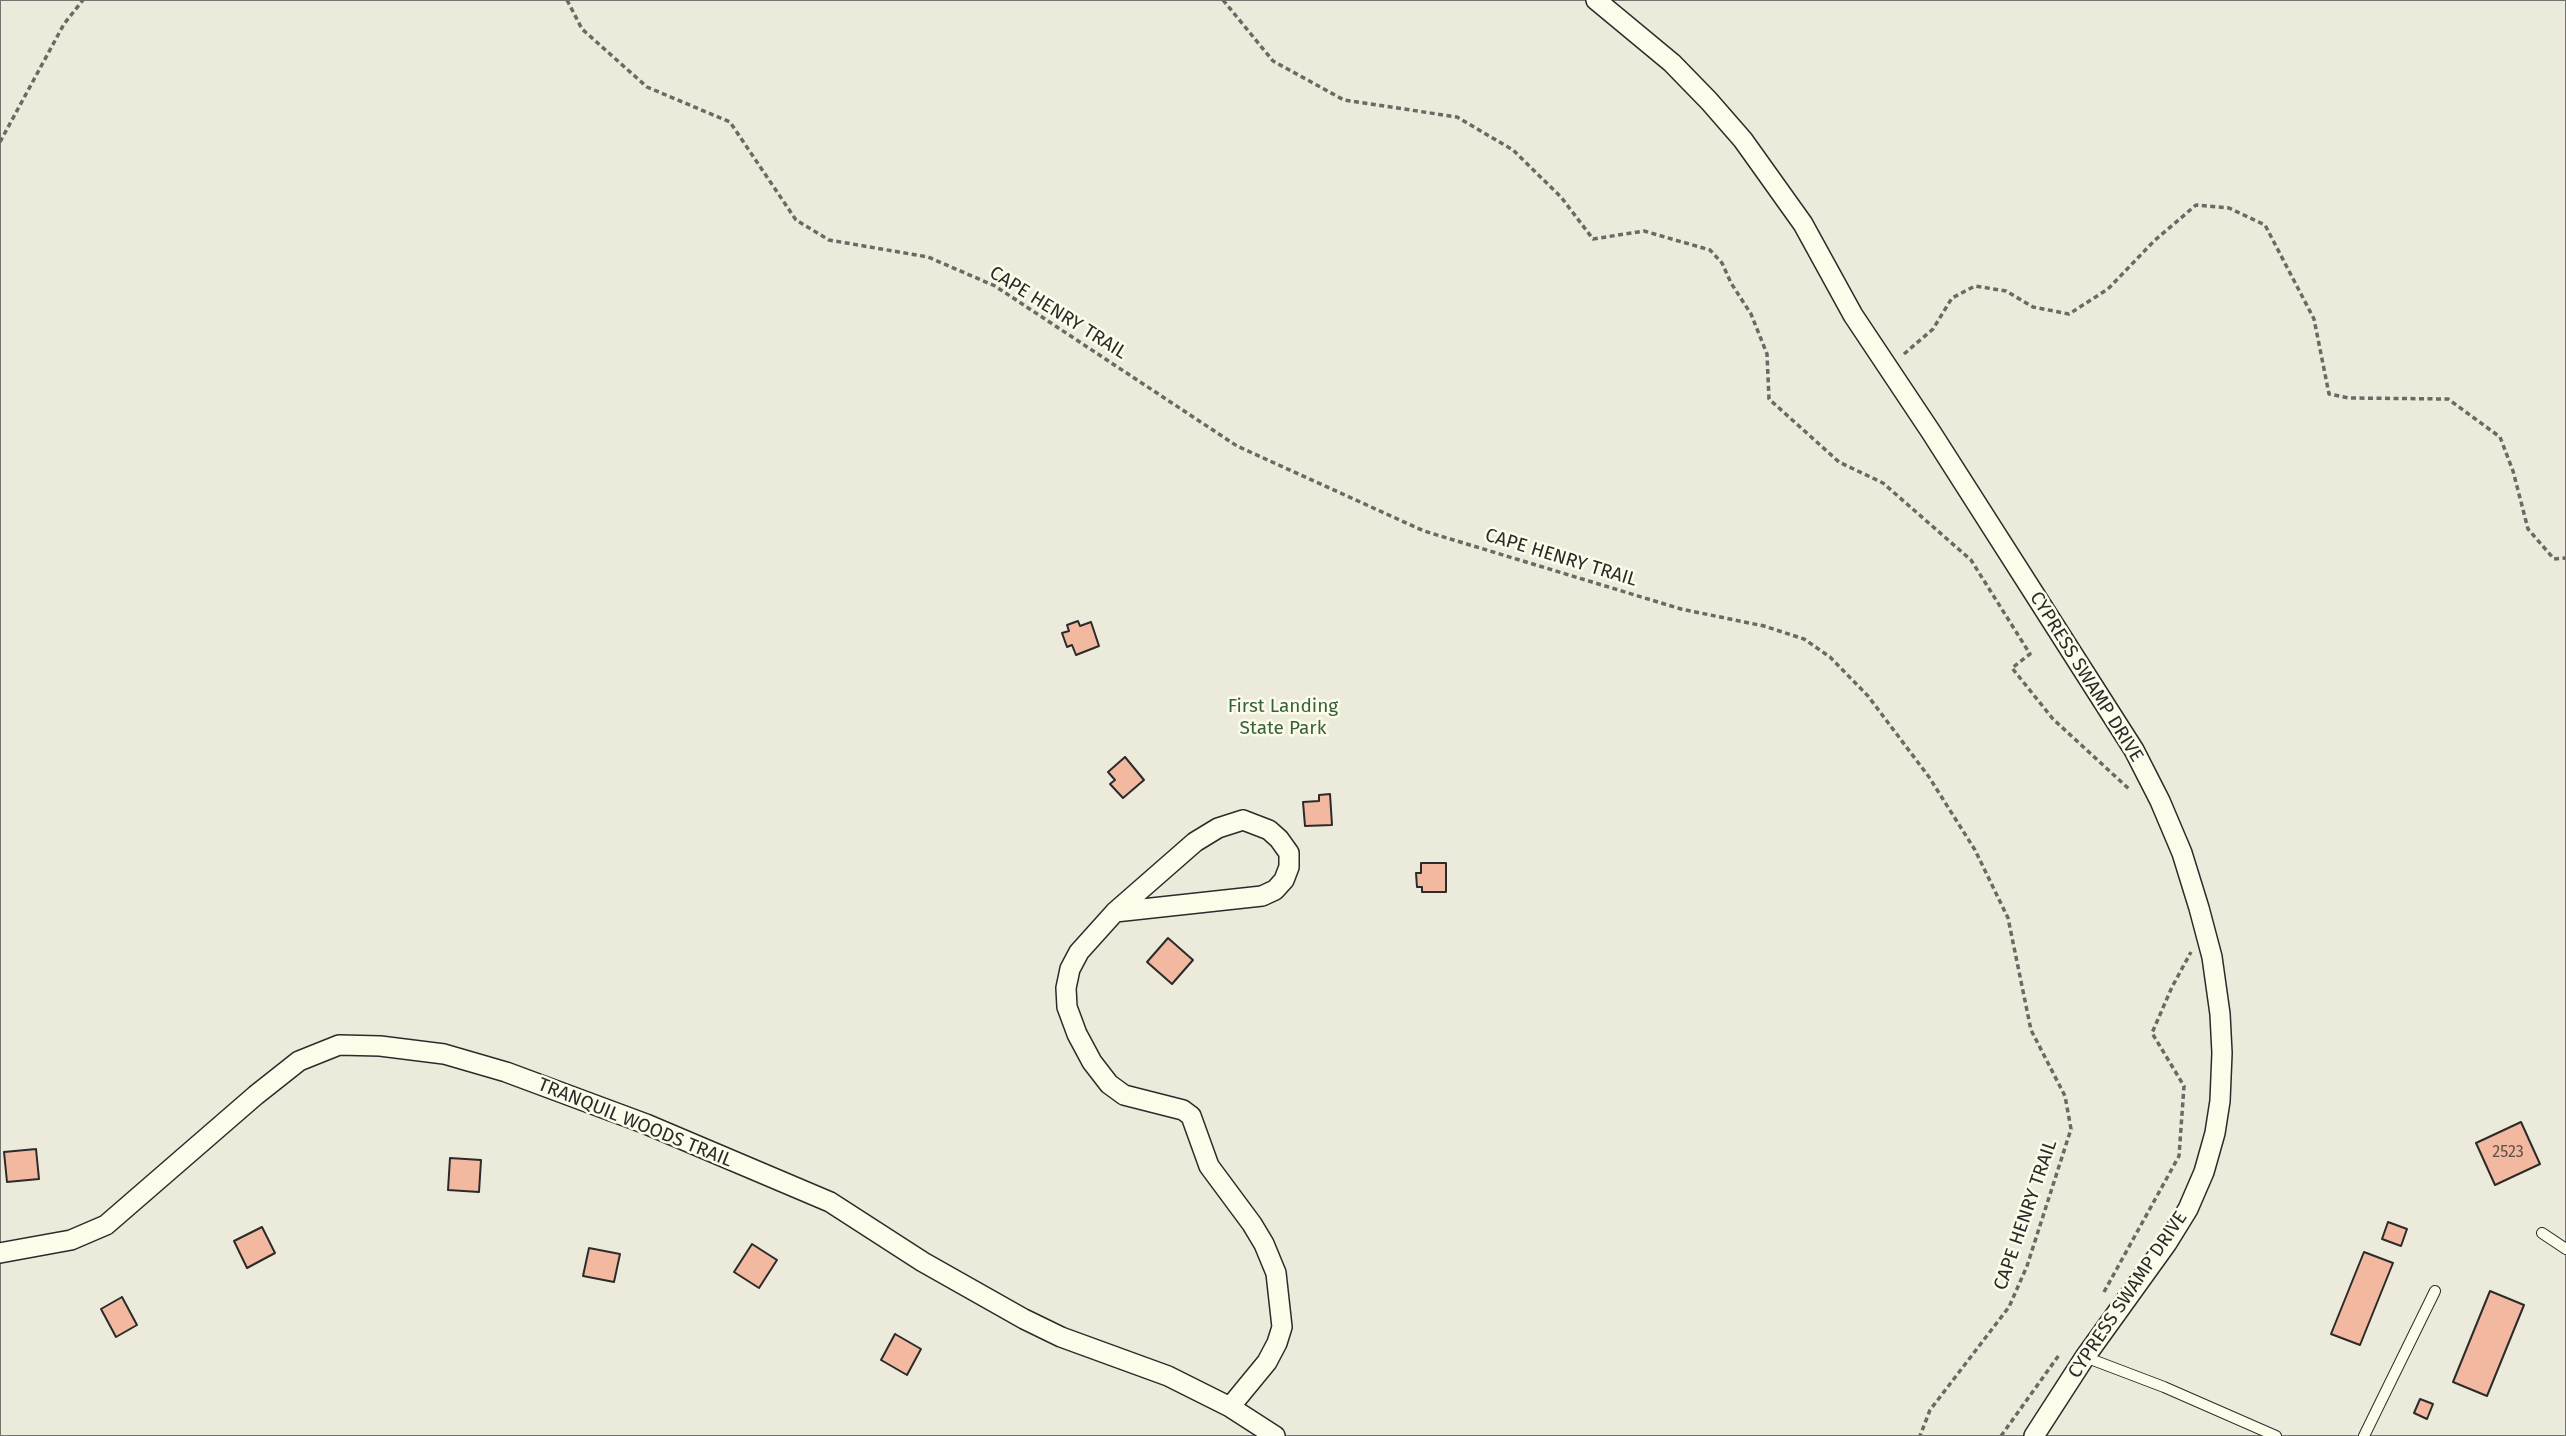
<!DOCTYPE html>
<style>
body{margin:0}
canvas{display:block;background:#fdfbea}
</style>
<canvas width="2566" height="1436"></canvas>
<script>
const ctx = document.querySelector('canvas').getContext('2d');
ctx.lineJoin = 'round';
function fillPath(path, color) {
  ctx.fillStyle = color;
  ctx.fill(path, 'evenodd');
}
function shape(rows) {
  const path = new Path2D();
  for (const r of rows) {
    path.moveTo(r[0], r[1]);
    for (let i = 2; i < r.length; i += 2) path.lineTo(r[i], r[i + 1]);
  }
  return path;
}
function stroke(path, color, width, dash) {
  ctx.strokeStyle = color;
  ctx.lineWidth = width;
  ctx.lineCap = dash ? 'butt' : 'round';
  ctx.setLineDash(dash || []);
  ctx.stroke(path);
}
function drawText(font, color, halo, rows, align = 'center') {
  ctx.font = font + ' "Fira Sans",sans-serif';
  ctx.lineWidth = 5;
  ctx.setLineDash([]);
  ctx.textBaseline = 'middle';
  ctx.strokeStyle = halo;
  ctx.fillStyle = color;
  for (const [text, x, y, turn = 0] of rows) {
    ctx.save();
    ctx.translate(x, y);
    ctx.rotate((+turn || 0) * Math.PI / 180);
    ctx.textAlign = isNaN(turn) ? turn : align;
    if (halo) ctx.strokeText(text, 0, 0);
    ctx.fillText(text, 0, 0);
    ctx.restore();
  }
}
const green = shape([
 [0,0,2566,0,2566,1436,0,1436,0,0]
]);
fillPath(green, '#ecebdb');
stroke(green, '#74746e', 2);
const building = shape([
 [1078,621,1080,626,1091,622,1099,646,1076,655,1072,645,1067,647,1062,633,1069,631,1067,625,1078,621],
 [1125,757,1144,780,1123,798,1110,784,1115,780,1108,772,1125,757],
 [1330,794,1332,825,1305,826,1303,802,1319,801,1319,795,1330,794],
 [1421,863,1446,863,1446,892,1422,892,1422,887,1417,887,1416,873,1421,873,1421,863],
 [1168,938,1193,960,1172,984,1147,962,1168,938],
 [2521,1122,2540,1164,2495,1185,2476,1143,2521,1122],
 [36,1149,39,1179,7,1182,4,1152,36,1149],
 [450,1158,481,1160,479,1192,448,1190,450,1158],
 [2388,1222,2407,1229,2401,1246,2382,1239,2388,1222],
 [262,1227,275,1253,247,1268,234,1241,262,1227],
 [752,1244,777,1260,759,1288,734,1272,752,1244],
 [589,1248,620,1254,614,1282,583,1276,589,1248],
 [2364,1252,2393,1263,2360,1345,2331,1334,2364,1252],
 [2490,1291,2524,1305,2487,1396,2453,1382,2490,1291],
 [122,1297,137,1325,116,1337,101,1309,122,1297],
 [895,1334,921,1349,907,1375,881,1360,895,1334],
 [2420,1399,2433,1404,2427,1419,2414,1413,2420,1399]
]);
fillPath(building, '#f2b8a0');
stroke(building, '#2b2b2b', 2);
const service = shape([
 [2542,1233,2566,1249],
 [2085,1357,2164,1387,2276,1436],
 [2364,1436,2435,1291]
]);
const minor = shape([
 [1596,0,1672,63,1709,101,1743,140,1803,224,1853,315,1931,432,2134,750,2160,801,2182,853,2199,908,2212,957,2220,1014,2222,1053,2220,1101,2215,1133,2204,1172,2188,1209,2167,1243,2085,1357,2034,1436],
 [1243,820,1269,830,1279,839,1289,853,1289,867,1284,880,1275,890,1262,896,1115,912,1195,842,1218,828,1243,820],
 [1115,912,1079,952,1070,969,1066,988,1067,1007,1077,1034,1092,1062,1109,1084,1124,1095,1183,1110,1191,1116,1209,1166,1252,1224,1264,1244,1276,1273,1282,1327,1277,1343,1267,1362,1230,1407],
 [0,1253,71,1240,106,1225,256,1095,299,1061,339,1045,380,1046,444,1054,506,1072,646,1124,830,1202,923,1262,1024,1319,1061,1337,1168,1376,1230,1407,1275,1436]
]);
stroke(service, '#2b2b2b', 12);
stroke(minor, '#2b2b2b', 22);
stroke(shape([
 [567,0,582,29,647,87,730,122,796,220,829,240,928,257,995,286,1237,446,1424,531,1681,609,1764,626,1804,639,1830,657,1868,696,1929,777,1975,850,2008,918,2031,1030,2065,1096,2071,1129,2027,1266,2009,1307,1930,1410,1920,1436],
 [1223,0,1273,61,1344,100,1457,117,1513,150,1561,197,1593,239,1644,231,1710,250,1722,263,1731,283,1751,314,1767,354,1769,399,1839,462,1883,483,1971,560,2030,654,2012,668,2053,719,2129,789],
 [0,142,64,24,83,0],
 [1904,354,1933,329,1952,298,1975,286,2006,291,2033,307,2069,314,2108,289,2154,241,2196,205,2229,208,2265,225,2314,319,2329,394,2349,398,2448,399,2500,437,2513,471,2528,529,2554,559,2566,558],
 [2104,1292,2179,1156,2184,1086,2152,1033,2172,987,2191,952],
 [2001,1436,2059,1355]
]), '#6a6964', 3.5, [5, 3.5]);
stroke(service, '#fdfbea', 10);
stroke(minor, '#fdfbea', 19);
drawText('16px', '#5d4e48', null, [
 ["2523",2508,1153]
]);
drawText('19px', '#2b2b2b', '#fdfbea', [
 ["CAPE HENRY TRAIL",1058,313,32],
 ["CAPE HENRY TRAIL",1561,558,17],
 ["CYPRESS SWAMP DRIVE",2086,677,58],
 ["TRANQUIL WOODS TRAIL",635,1123,22],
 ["CAPE HENRY TRAIL",2026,1215,-71],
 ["CYPRESS SWAMP DRIVE",2128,1295,-56]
]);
drawText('19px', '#34623c', '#fdfbea', [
 ["First Landing",1283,707],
 ["State Park",1283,729]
]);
</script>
